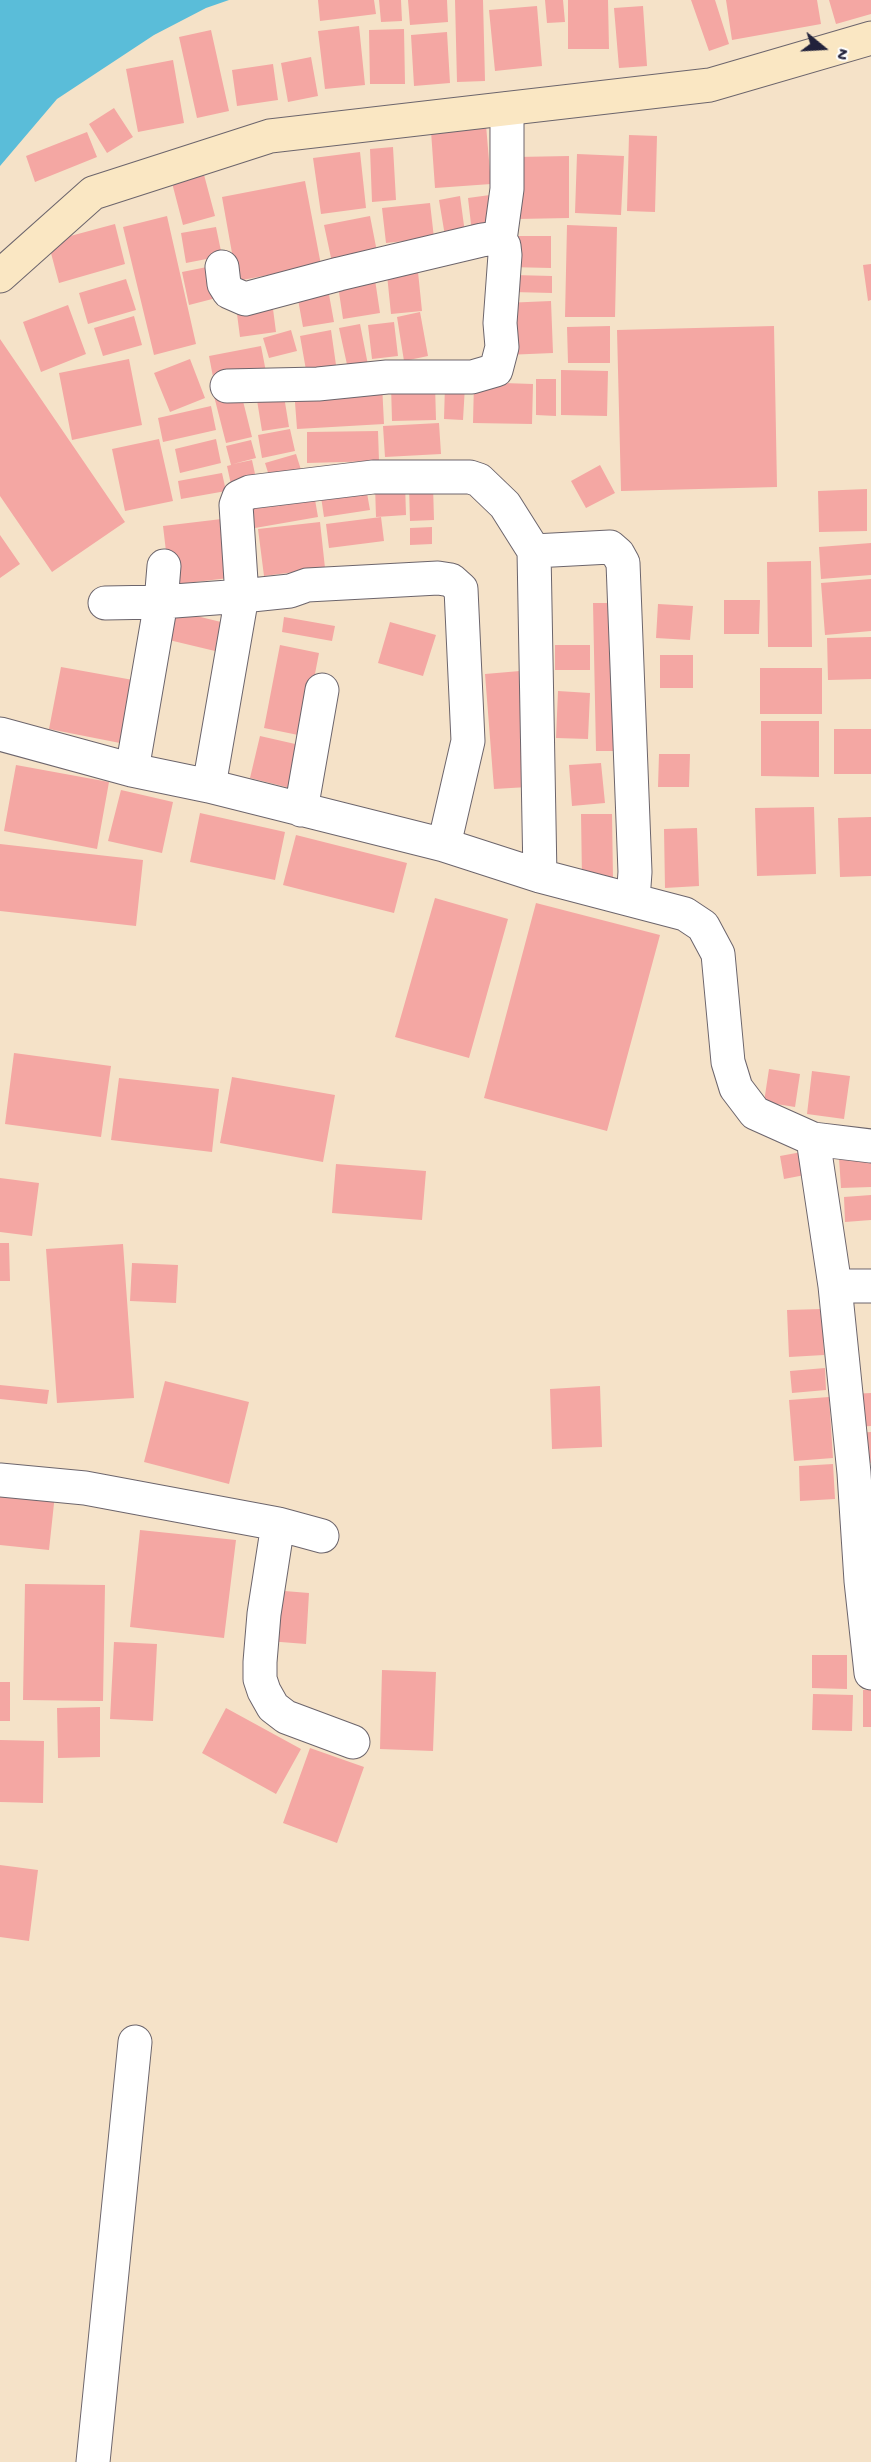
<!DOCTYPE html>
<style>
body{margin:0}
#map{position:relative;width:871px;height:2462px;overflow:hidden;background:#f5e2c8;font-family:"Gochi Hand",sans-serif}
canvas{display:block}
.north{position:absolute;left:793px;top:18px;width:60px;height:60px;-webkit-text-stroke:4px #fff;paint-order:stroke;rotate:108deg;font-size:16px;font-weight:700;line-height:24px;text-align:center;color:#22223b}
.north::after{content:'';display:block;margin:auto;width:21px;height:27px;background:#22223b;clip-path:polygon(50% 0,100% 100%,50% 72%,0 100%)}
</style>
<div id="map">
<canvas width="871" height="2462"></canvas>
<div class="north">N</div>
</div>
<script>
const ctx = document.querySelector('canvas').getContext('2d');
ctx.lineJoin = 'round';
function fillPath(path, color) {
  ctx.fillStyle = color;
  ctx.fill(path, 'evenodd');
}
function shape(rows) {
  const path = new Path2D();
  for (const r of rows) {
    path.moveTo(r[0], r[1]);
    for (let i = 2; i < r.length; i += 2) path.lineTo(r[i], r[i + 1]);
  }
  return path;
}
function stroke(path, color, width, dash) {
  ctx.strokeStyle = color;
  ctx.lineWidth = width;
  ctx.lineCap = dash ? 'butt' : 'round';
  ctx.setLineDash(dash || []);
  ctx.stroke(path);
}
fillPath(shape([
 [0,0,229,0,206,8,154,35,57,99,0,166]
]), '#5abdd9');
fillPath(shape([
 [318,0,374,0,376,14,320,21],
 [379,0,401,0,402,21,381,22],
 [408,0,447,0,448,22,410,25],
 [455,0,483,0,485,81,457,82],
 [545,0,563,0,565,22,547,23],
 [568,0,608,0,609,49,568,49],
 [691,0,715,0,729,44,709,51],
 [726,0,817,0,821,24,732,40],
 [829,0,871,0,871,14,836,24],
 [537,6,542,66,495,71,489,10],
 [643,6,647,66,619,68,614,8],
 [359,26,365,85,325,89,318,31],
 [404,29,405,84,370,84,369,30],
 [211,30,229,111,197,118,179,37],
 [447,32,450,83,414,86,411,35],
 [311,57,318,96,288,102,281,63],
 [173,60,184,123,138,132,126,69],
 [273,64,278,100,237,106,232,70],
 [114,108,133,137,107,153,89,124],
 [486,125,491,184,435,188,431,131],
 [87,132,97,157,35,182,26,156],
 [629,135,657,136,655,212,627,211],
 [393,147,396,200,372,202,370,149],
 [360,152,366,208,321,214,313,158],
 [577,154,624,156,621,215,575,213],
 [569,156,569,218,517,219,517,157],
 [203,171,215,216,183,225,171,179],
 [305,181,321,265,237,281,222,197],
 [490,195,494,231,472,233,468,198],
 [460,196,465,233,445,236,439,200],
 [430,203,434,238,386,243,382,208],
 [167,216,196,344,154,355,123,227],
 [370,216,378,257,333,267,324,225],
 [115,224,125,264,59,283,48,242],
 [567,225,617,227,615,317,565,317],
 [216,227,222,256,186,263,181,233],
 [510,236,551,236,551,268,509,267],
 [417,262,422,311,391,314,386,265],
 [871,264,871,300,868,301,863,265],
 [217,265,224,296,189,305,182,272],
 [374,273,380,313,343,319,337,279],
 [514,275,552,276,552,293,513,292],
 [126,279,136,310,88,324,79,293],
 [328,289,334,322,303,327,297,294],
 [551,301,553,353,506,355,504,303],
 [68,305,86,354,41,372,23,322],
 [273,309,276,332,240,337,237,314],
 [420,312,428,356,404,361,397,317],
 [134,316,142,345,103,356,94,328],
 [394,322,398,356,372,359,368,325],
 [360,324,368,365,348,369,339,328],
 [610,326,610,363,568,363,567,327],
 [774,326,777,487,621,491,617,330],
 [291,330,297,351,269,358,263,338],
 [331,330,336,365,306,370,300,336],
 [0,339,125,522,52,572,0,496],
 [261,346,266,372,214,382,209,356],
 [129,359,142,425,72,440,59,373],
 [190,359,205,398,170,412,154,373],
 [561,370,608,371,607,416,561,415],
 [536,379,556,379,556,416,536,415],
 [474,382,533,384,532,424,473,423],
 [382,384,384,424,297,429,294,389],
 [435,384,436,420,392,421,391,385],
 [445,385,465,386,463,420,444,419],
 [240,389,252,437,226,443,214,396],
 [283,390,289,427,262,431,256,394],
 [211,406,216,430,163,442,158,418],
 [439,423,441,454,385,457,383,426],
 [290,429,295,451,262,458,258,435],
 [378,431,379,461,307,463,307,432],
 [159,439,173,501,125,511,112,449],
 [216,439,221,463,180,473,175,449],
 [251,440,256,458,233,464,252,460,257,483,232,489,227,466,231,465,226,446],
 [296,454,302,473,271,482,265,463],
 [600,465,615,493,586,508,571,481],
 [222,473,226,491,181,499,178,481],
 [365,482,370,510,324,517,320,490],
 [405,483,406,515,376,517,375,485],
 [433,485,434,520,410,521,409,486],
 [313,488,318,517,255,528,250,499],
 [867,489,867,531,819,532,818,491],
 [381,517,384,541,329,548,326,524],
 [230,518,237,577,170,585,163,526],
 [320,522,325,568,264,576,258,529],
 [432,527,432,544,410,545,410,528],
 [0,535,20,564,0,578],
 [871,543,871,575,821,579,819,547],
 [811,561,812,647,768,647,767,562],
 [871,579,871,631,825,635,821,583],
 [724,600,760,600,759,634,724,634],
 [593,603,622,603,625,751,596,751],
 [658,604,693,606,690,640,656,638],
 [176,611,221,622,215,651,169,640],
 [284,617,335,626,332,641,282,632],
 [390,622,436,635,423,676,378,663],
 [871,637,871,679,828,680,827,638],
 [280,645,319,653,303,736,264,728],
 [555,645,590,645,590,670,555,670],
 [660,655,693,655,693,688,660,688],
 [61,667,133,680,120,743,49,729],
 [760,668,822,668,822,714,760,714],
 [520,671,528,787,494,789,485,674],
 [558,691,590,693,588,739,556,738],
 [761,721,819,721,819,777,761,776],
 [834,729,871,729,871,774,834,774],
 [260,736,304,746,294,789,250,778],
 [659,754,690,754,689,787,658,787],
 [601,763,605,803,572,806,569,765],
 [16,765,109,782,97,849,4,831],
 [121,790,173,802,162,853,108,841],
 [814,807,816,874,757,876,755,808],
 [200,813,285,832,275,880,190,862],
 [581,814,612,814,613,879,582,879],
 [871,817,871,876,840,877,838,818],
 [697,828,699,886,665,888,664,829],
 [296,835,407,863,394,913,283,885],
 [0,844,143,860,136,926,0,911],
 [435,898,508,919,469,1058,395,1037],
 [536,903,660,935,607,1131,484,1098],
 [14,1053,111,1066,101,1137,5,1124],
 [769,1069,800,1074,795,1107,764,1102],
 [812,1071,850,1076,844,1119,807,1114],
 [232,1077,335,1095,323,1162,220,1143],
 [119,1078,219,1089,212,1152,111,1140],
 [807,1151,810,1174,784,1179,780,1156],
 [871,1156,871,1187,841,1188,839,1158],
 [336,1164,426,1171,422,1220,332,1213],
 [0,1178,39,1183,32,1236,0,1232],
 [871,1195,871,1220,845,1222,844,1197],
 [0,1243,9,1243,10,1281,0,1281],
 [123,1244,134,1398,57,1403,46,1249],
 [132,1263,178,1265,176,1303,130,1301],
 [822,1309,824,1355,789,1357,787,1310],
 [825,1368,826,1390,792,1393,790,1371],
 [165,1381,249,1402,229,1484,144,1462],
 [0,1385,49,1390,47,1404,0,1399],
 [600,1386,602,1447,552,1449,550,1389],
 [871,1393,871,1426,854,1427,851,1394],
 [829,1397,833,1458,794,1461,789,1400],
 [871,1432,871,1463,857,1464,855,1433],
 [833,1464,835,1499,800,1501,799,1466],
 [0,1489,55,1494,49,1550,0,1545],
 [140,1530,236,1540,224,1638,130,1627],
 [25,1584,105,1585,103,1701,23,1700],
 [272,1590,309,1593,306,1644,268,1641],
 [114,1642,157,1644,153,1721,110,1719],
 [812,1655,847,1655,847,1689,812,1688],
 [382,1670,436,1672,433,1751,380,1749],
 [0,1682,10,1682,10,1721,0,1721],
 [863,1690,871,1690,871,1727,863,1727],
 [813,1694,853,1695,852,1731,812,1730],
 [100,1707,100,1757,58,1758,57,1708],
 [226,1708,301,1749,276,1794,202,1753],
 [0,1740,44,1741,43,1803,0,1802],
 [310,1748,364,1767,337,1843,283,1823],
 [0,1865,38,1870,29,1941,0,1937]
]), '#f4a7a3');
const minor = shape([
 [500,240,507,189,507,109],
 [222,267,224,284,229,292,245,299,339,274,482,240,496,238,500,240,504,246,505,255,500,323,502,347,496,370,472,377,387,377,318,384,227,386],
 [534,551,540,876],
 [105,603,161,602,242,596,236,505,239,497,250,492,373,477,470,477,479,480,505,505,534,551,610,547,618,554,623,563,635,872,633,900],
 [0,734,132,770,209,786,444,845,540,876,685,914,703,926,718,954,728,1062,736,1088,755,1113,813,1139,871,1146],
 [132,770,161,602,164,566],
 [209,786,242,596,290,591,307,585,438,578,451,580,461,589,468,741,444,845],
 [301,810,322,690],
 [813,1139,835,1286,854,1473,861,1581,871,1673],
 [835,1286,871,1286],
 [0,1480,85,1488,278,1524,322,1536],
 [278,1524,264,1614,260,1662,260,1679,264,1691,273,1707,286,1717,353,1742],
 [93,2462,135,2042]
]);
const secondary = shape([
 [0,276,93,193,270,136,710,85,871,38]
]);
stroke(minor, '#6c656c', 35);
stroke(secondary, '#6c656c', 35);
stroke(minor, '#fff', 33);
stroke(secondary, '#fae7c3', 33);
</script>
